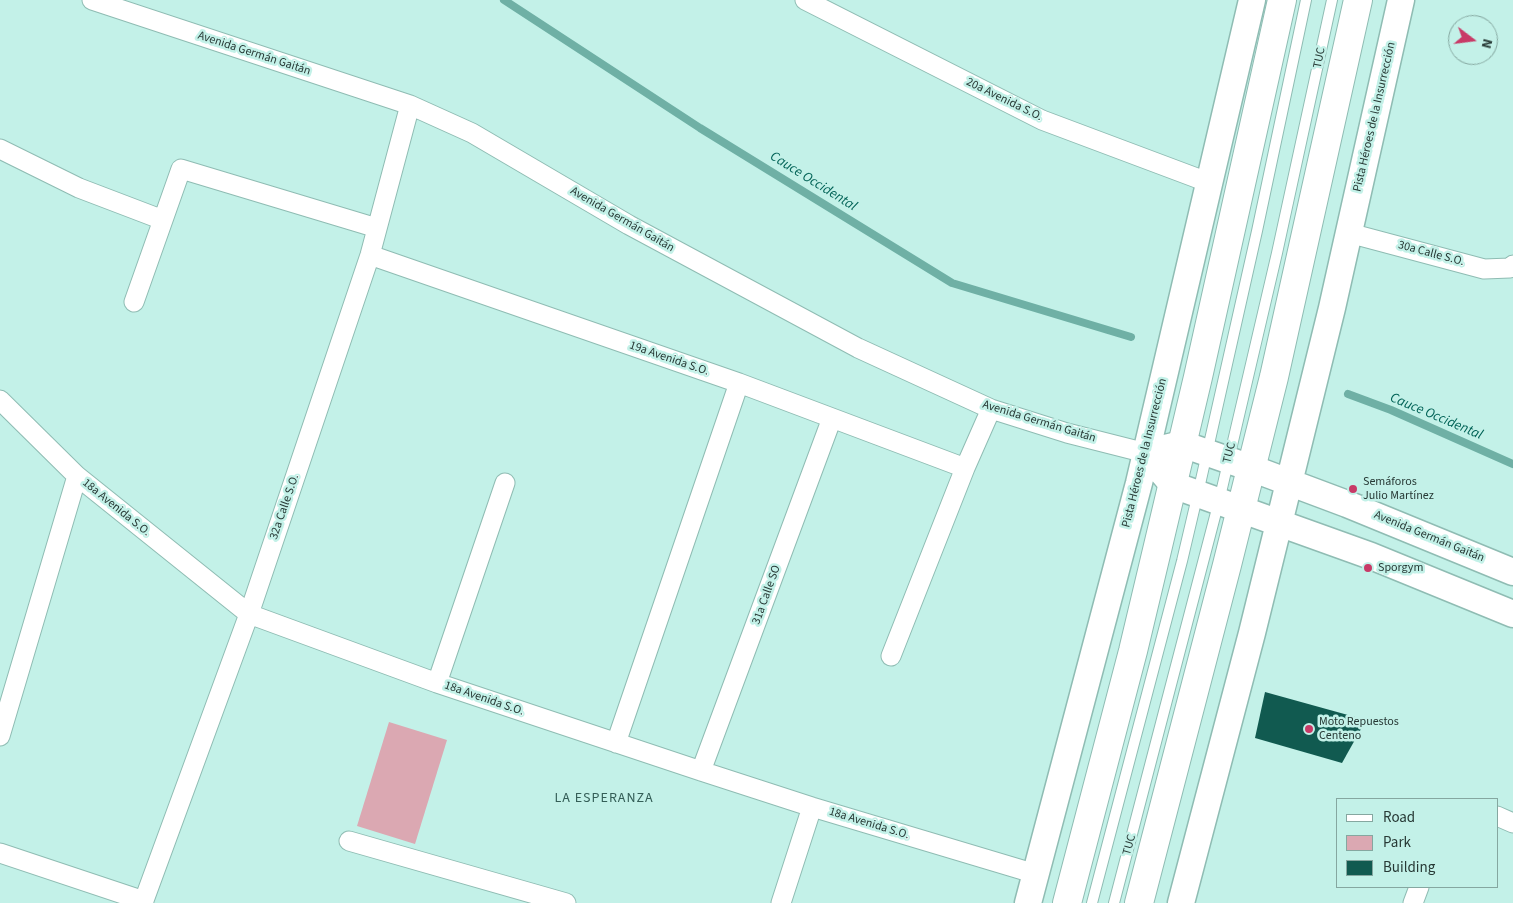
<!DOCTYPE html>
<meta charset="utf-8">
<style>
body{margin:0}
#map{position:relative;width:1513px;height:903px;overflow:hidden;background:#c3f1e8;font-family:"Source Sans 3",sans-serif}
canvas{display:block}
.legend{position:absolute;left:1336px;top:798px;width:162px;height:90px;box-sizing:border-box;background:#c3f1e8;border:1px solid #85a7a0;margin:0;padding:6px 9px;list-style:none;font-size:15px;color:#273935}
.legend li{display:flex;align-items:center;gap:10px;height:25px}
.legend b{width:25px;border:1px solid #85a7a0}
.north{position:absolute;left:1448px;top:15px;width:50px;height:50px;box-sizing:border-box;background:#c3f1e8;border:1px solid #85a7a0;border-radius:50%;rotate:105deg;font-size:14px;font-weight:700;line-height:20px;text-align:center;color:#273935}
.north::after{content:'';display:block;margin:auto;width:18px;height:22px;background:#c83a67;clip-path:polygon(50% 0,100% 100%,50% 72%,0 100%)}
</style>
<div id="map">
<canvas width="1513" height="903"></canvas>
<ul class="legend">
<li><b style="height:6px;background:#fff"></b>Road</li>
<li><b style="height:14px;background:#dba8b2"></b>Park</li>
<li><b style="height:14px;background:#115a50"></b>Building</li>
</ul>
<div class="north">N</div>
</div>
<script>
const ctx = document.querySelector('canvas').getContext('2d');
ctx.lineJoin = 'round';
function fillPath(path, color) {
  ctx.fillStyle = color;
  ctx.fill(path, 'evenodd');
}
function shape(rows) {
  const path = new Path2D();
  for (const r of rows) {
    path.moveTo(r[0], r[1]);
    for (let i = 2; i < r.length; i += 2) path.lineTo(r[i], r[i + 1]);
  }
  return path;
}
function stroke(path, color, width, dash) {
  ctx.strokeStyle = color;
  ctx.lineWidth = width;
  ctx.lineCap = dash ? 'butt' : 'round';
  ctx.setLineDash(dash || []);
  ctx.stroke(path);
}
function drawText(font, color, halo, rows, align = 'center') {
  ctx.font = font + ' "Source Sans 3",sans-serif';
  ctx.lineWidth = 5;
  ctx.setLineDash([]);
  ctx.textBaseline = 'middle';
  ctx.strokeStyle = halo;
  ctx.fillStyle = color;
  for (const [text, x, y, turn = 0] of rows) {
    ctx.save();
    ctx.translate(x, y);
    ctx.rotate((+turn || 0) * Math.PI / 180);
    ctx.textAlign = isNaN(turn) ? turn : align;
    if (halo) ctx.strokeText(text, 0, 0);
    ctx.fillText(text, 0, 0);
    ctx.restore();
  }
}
fillPath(shape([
 [389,722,447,740,415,844,357,826]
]), '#dba8b2');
stroke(shape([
 [504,0,700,128,952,283,1131,337],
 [1348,394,1391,410,1513,464]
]), '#6fb0a5', 8);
fillPath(shape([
 [1265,692,1366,720,1342,763,1255,738]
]), '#115a50');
const lane = shape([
 [1092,903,1182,561,1198,493,1257,231,1306,0],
 [1114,903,1219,501,1277,253,1332,0]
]);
const street = shape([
 [92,0,410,105,472,133,629,225,858,348,991,409,1067,433,1146,453],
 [805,0,1042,120,1210,183],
 [0,149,79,188,163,220],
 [1349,233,1484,269,1510,268,1513,265],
 [370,255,739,383,965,468],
 [134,302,181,169,377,228],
 [0,400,77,476,249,614,437,683,701,771,812,807,1036,874],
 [891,656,965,468,991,409],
 [437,683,505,483],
 [0,736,77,476],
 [616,743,739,383],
 [701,771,832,418],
 [1497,816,1513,823],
 [349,841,566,903],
 [0,853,144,901],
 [143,903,249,614,370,255,410,105],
 [781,903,812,807],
 [1413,903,1419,887]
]);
const secondary = shape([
 [1161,449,1182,444,1251,468,1347,504,1513,572],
 [1146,453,1173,485,1371,556,1513,614],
 [1028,903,1139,483,1252,0],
 [1181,903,1252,633,1332,308,1401,0]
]);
const primary = shape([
 [1067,903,1133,651,1158,546,1198,377,1282,0],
 [1139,903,1227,565,1274,377,1358,0]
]);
stroke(lane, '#8fbcb3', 12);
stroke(street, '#8fbcb3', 21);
stroke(secondary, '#8fbcb3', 29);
stroke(primary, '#8fbcb3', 30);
stroke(lane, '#fff', 10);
stroke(street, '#fff', 19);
stroke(secondary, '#fff', 26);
stroke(primary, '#fff', 28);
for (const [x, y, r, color] of [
 [1353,489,5,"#c83a67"],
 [1368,568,5,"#c83a67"],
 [1309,729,5,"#c83a67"]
]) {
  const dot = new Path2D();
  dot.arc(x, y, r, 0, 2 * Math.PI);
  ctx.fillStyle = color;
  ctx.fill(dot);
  stroke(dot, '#c3f1e8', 2);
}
drawText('12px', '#273935', '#c3f1e8', [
 ["Avenida Germán Gaitán",254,54,18],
 ["TUC",1320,58,-78],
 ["20a Avenida S.O.",1004,100,26],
 ["Pista Héroes de la Insurrección",1375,117,-77],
 ["Avenida Germán Gaitán",622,220,30],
 ["30a Calle S.O.",1431,254,15],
 ["19a Avenida S.O.",669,359,19],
 ["Avenida Germán Gaitán",1039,422,17],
 ["Pista Héroes de la Insurrección",1145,453,-76],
 ["TUC",1230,453,-76],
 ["32a Calle S.O.",285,507,-71],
 ["18a Avenida S.O.",116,508,39],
 ["Avenida Germán Gaitán",1429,537,22],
 ["31a Calle SO",767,595,-70],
 ["18a Avenida S.O.",484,699,19],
 ["18a Avenida S.O.",869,824,17],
 ["TUC",1130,845,-75]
]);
drawText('12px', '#273935', '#c3f1e8', [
 ["Semáforos",1363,482],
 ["Julio Martínez",1363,496],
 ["Sporgym",1378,568],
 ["Moto Repuestos",1319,722],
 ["Centeno",1319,736]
], 'left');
drawText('italic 14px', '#026357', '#c3f1e8', [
 ["Cauce Occidental",813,182,32],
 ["Cauce Occidental",1436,417,23]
]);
ctx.letterSpacing = '1px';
drawText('14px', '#345e57', '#c3f1e8', [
 ["LA ESPERANZA",604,799]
]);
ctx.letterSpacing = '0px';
</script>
